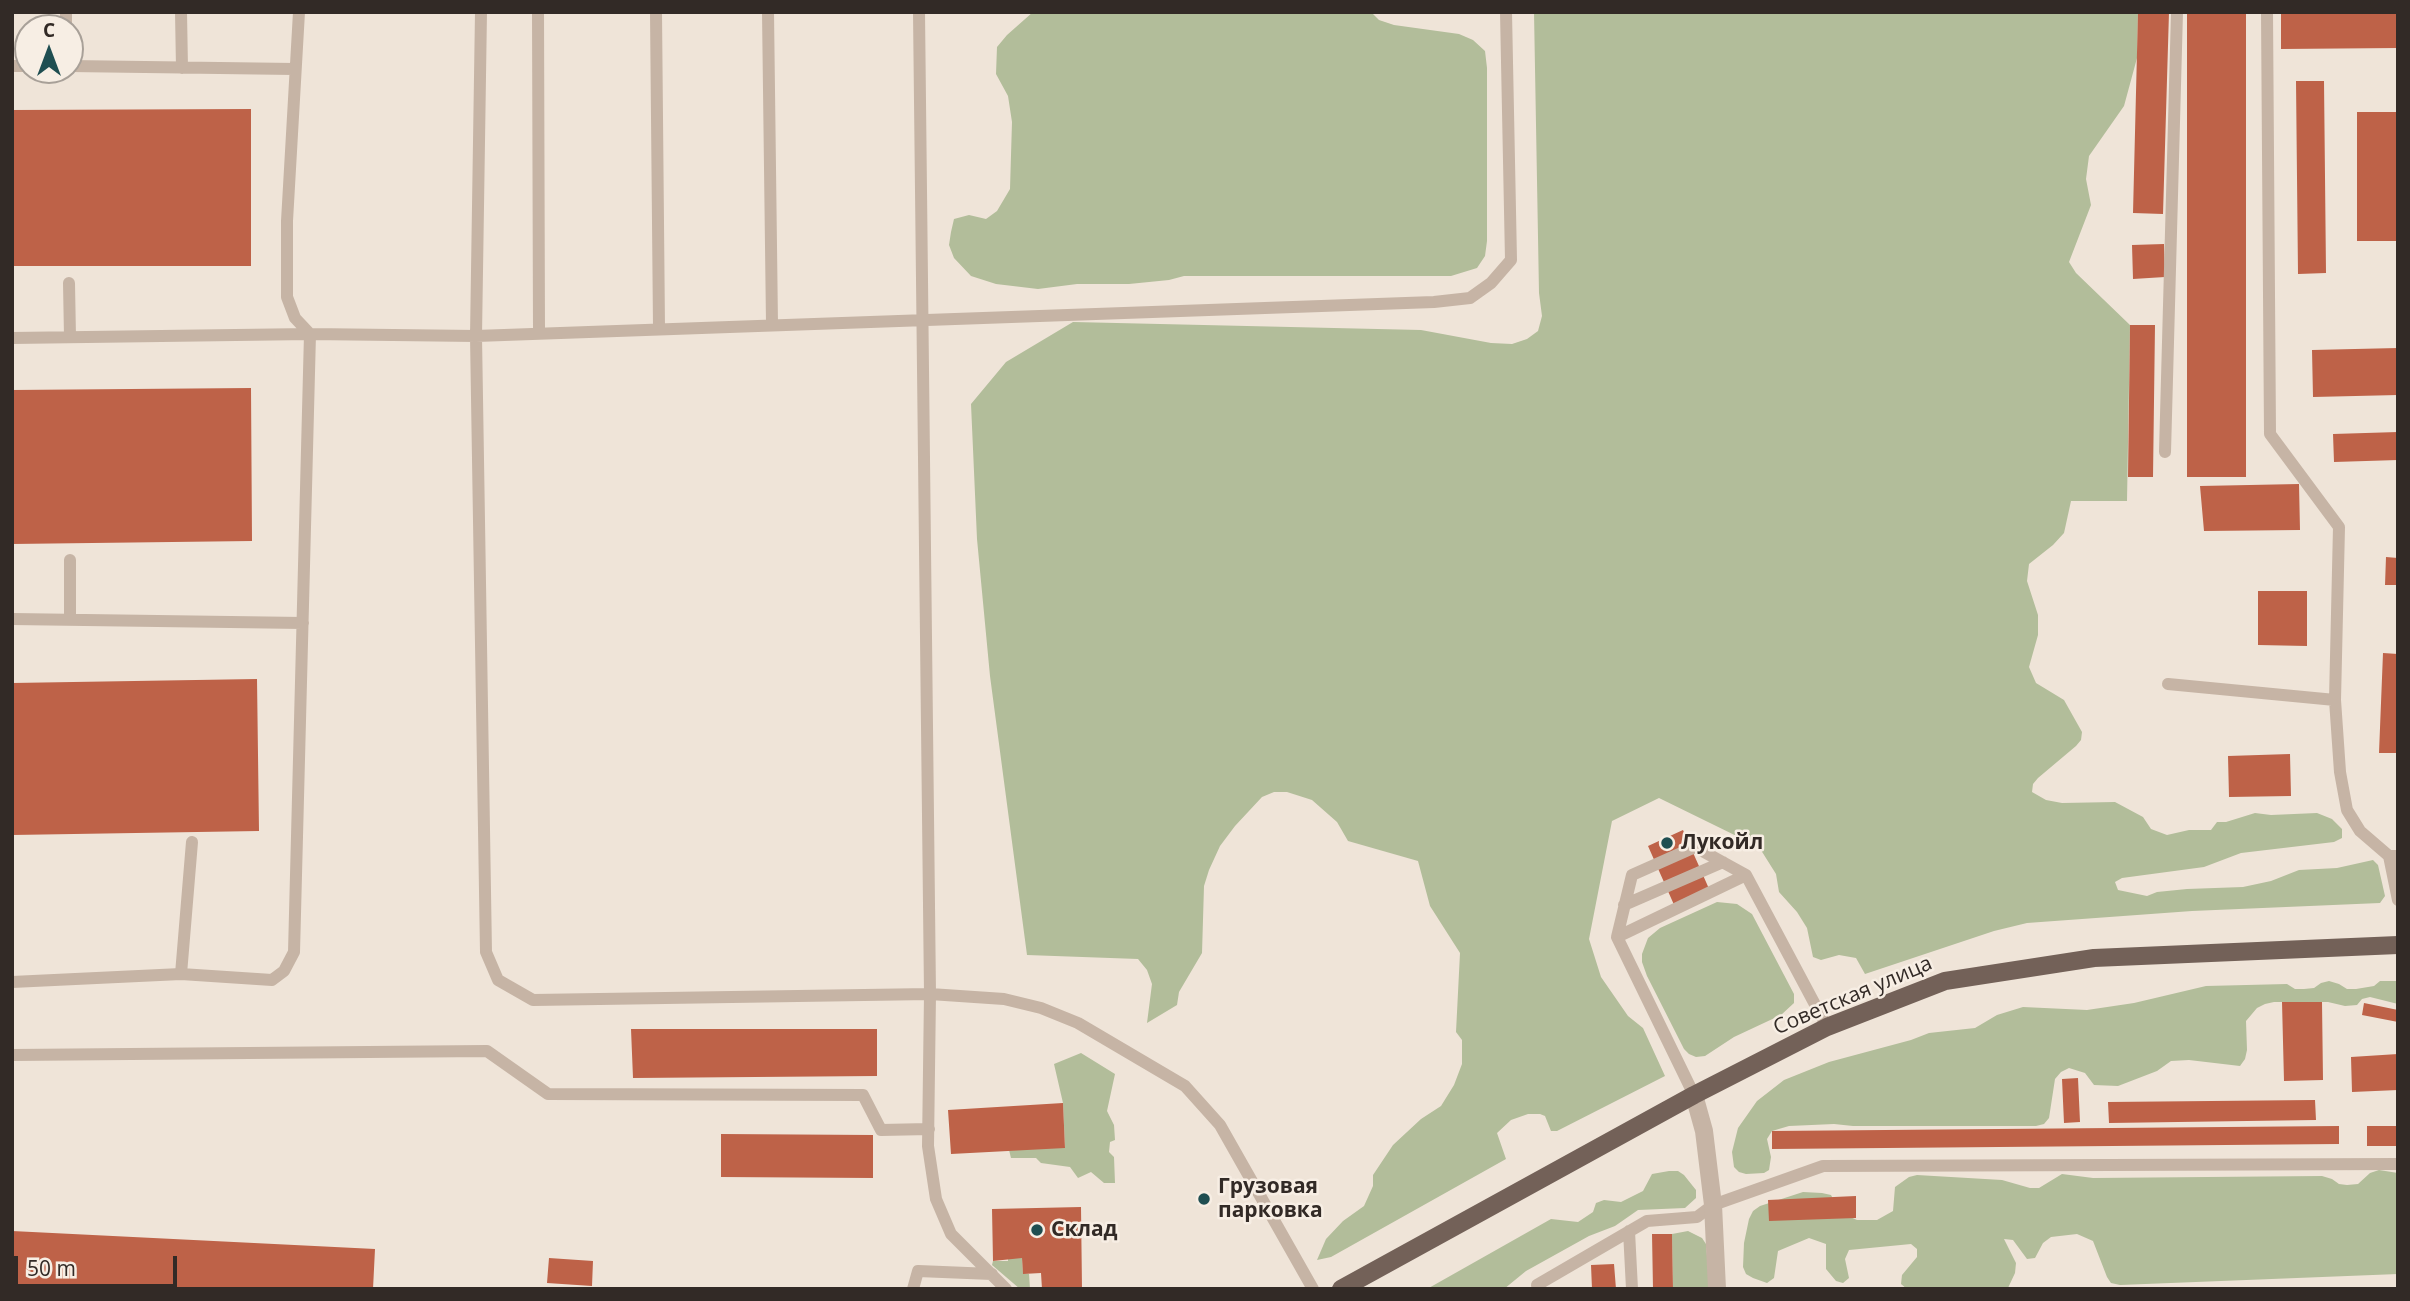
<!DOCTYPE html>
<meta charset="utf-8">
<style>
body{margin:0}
#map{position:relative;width:2410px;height:1301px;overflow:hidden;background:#efe4d8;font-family:"Open Sans",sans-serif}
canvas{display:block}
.frame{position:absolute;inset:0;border:14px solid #322a26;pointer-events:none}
.north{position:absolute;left:14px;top:14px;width:70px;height:70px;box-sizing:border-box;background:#f7eee4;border:2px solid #a8a098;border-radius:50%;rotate:0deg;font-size:19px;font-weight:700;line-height:28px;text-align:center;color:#322a26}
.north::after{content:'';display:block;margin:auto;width:24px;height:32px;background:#1f4e51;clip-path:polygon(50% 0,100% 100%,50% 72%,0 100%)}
.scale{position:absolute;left:14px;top:1256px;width:163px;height:32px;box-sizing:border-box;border:4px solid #322a26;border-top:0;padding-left:9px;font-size:21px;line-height:24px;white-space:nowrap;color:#322a26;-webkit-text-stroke:5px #f7eee4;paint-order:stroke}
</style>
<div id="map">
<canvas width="2410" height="1301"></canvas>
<div class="frame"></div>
<div class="north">С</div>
<div class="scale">50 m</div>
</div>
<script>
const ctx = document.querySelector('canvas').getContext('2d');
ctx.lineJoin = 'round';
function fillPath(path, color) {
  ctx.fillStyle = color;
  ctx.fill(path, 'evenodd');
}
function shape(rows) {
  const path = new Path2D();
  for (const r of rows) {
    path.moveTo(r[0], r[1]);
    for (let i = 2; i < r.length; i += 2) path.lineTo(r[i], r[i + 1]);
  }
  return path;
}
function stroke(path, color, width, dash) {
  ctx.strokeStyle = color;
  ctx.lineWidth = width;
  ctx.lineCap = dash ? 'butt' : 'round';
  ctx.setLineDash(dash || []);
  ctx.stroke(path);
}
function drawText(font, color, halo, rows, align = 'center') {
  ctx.font = font + ' "Open Sans",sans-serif';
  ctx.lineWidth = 5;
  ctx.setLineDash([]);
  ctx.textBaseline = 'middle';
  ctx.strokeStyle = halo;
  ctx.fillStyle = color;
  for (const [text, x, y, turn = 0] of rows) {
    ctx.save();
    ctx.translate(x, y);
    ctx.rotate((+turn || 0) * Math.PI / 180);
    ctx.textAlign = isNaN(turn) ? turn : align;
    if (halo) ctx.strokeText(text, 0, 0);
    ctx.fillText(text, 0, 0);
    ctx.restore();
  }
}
fillPath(shape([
 [1033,12,1371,12,1379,20,1394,25,1459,34,1473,40,1485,51,1487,68,1487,241,1485,256,1477,268,1451,276,1184,276,1169,280,1129,284,1077,284,1038,289,996,284,971,276,954,258,949,245,951,232,954,219,969,215,986,219,997,211,1010,189,1012,122,1008,96,996,74,997,47,1007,35],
 [1534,12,2138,12,2137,58,2124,106,2089,156,2086,179,2091,205,2069,262,2076,273,2130,325,2127,501,2071,501,2064,533,2053,545,2029,564,2027,581,2038,615,2038,635,2029,667,2036,683,2064,700,2082,732,2081,740,2076,746,2038,778,2033,784,2032,792,2046,800,2062,803,2115,802,2143,817,2151,829,2167,835,2189,830,2211,830,2217,822,2226,822,2255,813,2271,815,2317,813,2332,819,2342,829,2342,838,2334,842,2241,853,2204,867,2122,878,2115,882,2118,890,2147,896,2157,892,2187,889,2243,887,2271,881,2299,870,2337,868,2373,860,2378,865,2385,896,2380,903,2192,911,2027,923,1994,931,1865,974,1856,958,1839,955,1821,960,1813,957,1807,928,1797,912,1779,892,1776,874,1759,847,1659,798,1612,821,1589,939,1601,977,1628,1016,1643,1028,1665,1076,1557,1131,1551,1131,1545,1116,1540,1114,1528,1114,1511,1120,1497,1133,1506,1159,1331,1257,1317,1260,1326,1239,1343,1221,1364,1206,1373,1186,1373,1175,1393,1145,1421,1119,1441,1106,1454,1085,1462,1064,1462,1040,1456,1032,1460,953,1430,906,1418,861,1348,841,1337,822,1312,800,1287,792,1274,792,1262,797,1235,826,1220,846,1209,870,1204,886,1202,953,1179,992,1177,1005,1147,1023,1152,984,1147,970,1138,959,1027,955,990,676,977,539,971,404,1006,362,1073,322,1421,330,1491,343,1512,344,1527,339,1538,331,1542,316,1539,293],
 [1717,902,1737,904,1752,914,1794,994,1794,1003,1781,1015,1734,1037,1705,1056,1696,1057,1689,1054,1684,1049,1647,976,1642,962,1642,954,1648,938,1660,928],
 [2329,981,2339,984,2347,989,2356,989,2374,986,2380,981,2398,981,2398,1004,2370,997,2362,999,2357,1005,2345,1006,2328,1002,2274,1002,2265,1004,2257,1008,2246,1021,2247,1050,2245,1059,2240,1066,2189,1060,2171,1061,2157,1071,2118,1086,2094,1085,2085,1073,2069,1068,2061,1072,2055,1079,2049,1118,2044,1124,2036,1126,1853,1126,1834,1124,1789,1126,1772,1131,1767,1139,1771,1157,1769,1170,1764,1173,1746,1174,1739,1172,1734,1167,1732,1152,1738,1128,1757,1101,1784,1080,1829,1062,1911,1040,1929,1033,1975,1028,1997,1015,2023,1007,2087,1010,2134,1003,2206,986,2287,984,2295,989,2304,989,2314,988,2321,983],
 [1081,1053,1115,1074,1107,1111,1114,1125,1115,1140,1110,1142,1109,1152,1114,1157,1115,1183,1104,1183,1091,1172,1078,1178,1070,1167,1041,1163,1036,1158,1011,1158,1009,1150,1065,1147,1063,1103,1054,1064],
 [2379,1170,2398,1173,2398,1274,2120,1285,2111,1283,2107,1277,2093,1241,2077,1234,2051,1237,2043,1243,2035,1258,2027,1259,2013,1240,2004,1239,2016,1263,2015,1273,2008,1288,1907,1289,1901,1284,1902,1275,1917,1257,1917,1249,1911,1244,1849,1250,1845,1259,1849,1278,1843,1283,1836,1281,1826,1269,1826,1244,1809,1238,1778,1251,1774,1278,1767,1283,1753,1278,1746,1274,1743,1267,1744,1243,1749,1219,1753,1211,1760,1206,1803,1192,1822,1193,1831,1195,1841,1213,1857,1220,1877,1220,1893,1211,1895,1187,1909,1177,1917,1175,2002,1180,2030,1188,2039,1188,2062,1174,2093,1178,2322,1176,2332,1179,2339,1184,2347,1185,2358,1184,2370,1173],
 [1669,1171,1678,1171,1684,1175,1696,1190,1696,1198,1685,1208,1638,1210,1615,1226,1589,1236,1526,1271,1504,1289,1427,1289,1551,1219,1578,1222,1593,1212,1596,1203,1604,1200,1621,1202,1643,1191,1652,1174],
 [1688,1231,1702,1238,1706,1244,1710,1289,1673,1289,1672,1234],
 [1008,1258,1022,1258,1023,1273,1029,1274,1030,1289,1020,1289,992,1265,993,1261,1008,1261]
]), '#b2bd9a');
fillPath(shape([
 [2138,12,2169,12,2163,214,2133,213],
 [2187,12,2246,12,2246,477,2187,477],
 [2281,12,2398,12,2398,48,2281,49],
 [2296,81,2324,81,2326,273,2298,274],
 [251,109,251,266,12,266,12,110],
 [2357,112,2398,112,2398,241,2357,241],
 [2164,244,2165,277,2133,279,2132,245],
 [2130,325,2155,325,2153,477,2128,477],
 [2398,348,2398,395,2313,397,2312,350],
 [251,388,252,541,12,544,12,390],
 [2398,432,2398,460,2334,462,2333,434],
 [2299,484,2300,530,2204,531,2200,486],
 [2386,557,2398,558,2398,585,2385,585],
 [2258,591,2307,591,2307,646,2258,645],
 [2383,653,2398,654,2398,753,2379,753],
 [257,679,259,831,12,835,12,683],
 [2290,754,2291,796,2229,797,2228,756],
 [1683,830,1710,891,1675,907,1648,846],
 [2282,1002,2322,1002,2323,1080,2284,1081],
 [2364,1003,2398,1010,2398,1022,2362,1015],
 [631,1029,877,1029,877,1076,633,1078],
 [2398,1054,2398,1090,2352,1092,2351,1057],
 [2078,1078,2080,1122,2064,1123,2062,1079],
 [2315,1100,2316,1120,2109,1123,2108,1102],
 [1063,1103,1065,1148,951,1154,948,1110],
 [2339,1126,2339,1144,1772,1149,1772,1131],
 [2367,1126,2398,1126,2398,1146,2367,1146],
 [721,1134,873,1135,873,1178,721,1177],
 [1856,1196,1856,1218,1769,1221,1768,1200],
 [1081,1207,1082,1289,1042,1289,1041,1273,1023,1274,1022,1258,993,1261,992,1209],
 [12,1231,375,1249,373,1289,12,1289],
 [1652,1234,1672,1234,1673,1289,1653,1289],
 [549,1258,593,1261,592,1286,547,1283],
 [1614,1264,1616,1289,1592,1289,1591,1265]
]), '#be6248');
stroke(shape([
 [181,12,182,68],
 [481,12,476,336,486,952,498,980,533,1000,930,994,1004,999,1041,1008,1078,1023,1185,1086,1220,1125,1313,1289],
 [538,12,539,333],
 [656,12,659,328],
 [768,12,772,324],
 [919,12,930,994,928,1146,936,1199,951,1234,1006,1289],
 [2267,12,2270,434,2339,527,2335,700,2340,772,2347,810,2360,831,2389,856],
 [66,28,66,12],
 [12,66,28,66],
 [70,66,294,69],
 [69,283,70,337],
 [12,338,310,334,476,336,1434,302,1470,298,1491,283,1511,260,1506,12],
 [2165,452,2177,12],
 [70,560,70,620],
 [12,619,303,623],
 [2168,684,2335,700],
 [2398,856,2389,856,2398,900],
 [1624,905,1723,862],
 [1617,937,1746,875],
 [181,974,192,842],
 [12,982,181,974,272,980,284,971,294,952,310,334,295,318,287,297,287,221,299,12],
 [12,1055,487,1051,548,1094,863,1095,881,1130,929,1129],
 [1694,1095,1617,937,1632,875,1695,847,1746,875,1827,1027],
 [1629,1231,1632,1289],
 [1537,1285,1647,1221,1697,1217,1713,1205,1823,1166,2398,1164],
 [913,1289,918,1271,992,1274]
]), '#c6b4a5', 12);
stroke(shape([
 [1694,1095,1704,1131,1713,1205,1717,1289]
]), '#c6b4a5', 18);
stroke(shape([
 [1341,1289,1694,1095,1827,1027,1945,981,2094,958,2398,945]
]), '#736158', 18);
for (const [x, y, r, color] of [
 [1667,843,7,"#1f4e51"],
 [1204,1199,7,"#1f4e51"],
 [1037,1230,7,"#1f4e51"]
]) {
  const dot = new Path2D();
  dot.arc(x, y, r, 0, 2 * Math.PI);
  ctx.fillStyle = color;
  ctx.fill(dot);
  stroke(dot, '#f7eee4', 2.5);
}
drawText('bold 21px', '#322a26', '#f7eee4', [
 ["Лукойл",1681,843],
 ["Грузовая",1218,1187],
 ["парковка",1218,1211],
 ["Склад",1051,1230]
], 'left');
drawText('21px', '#322a26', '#f7eee4', [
 ["Советская улица",1853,996,-23]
]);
</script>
